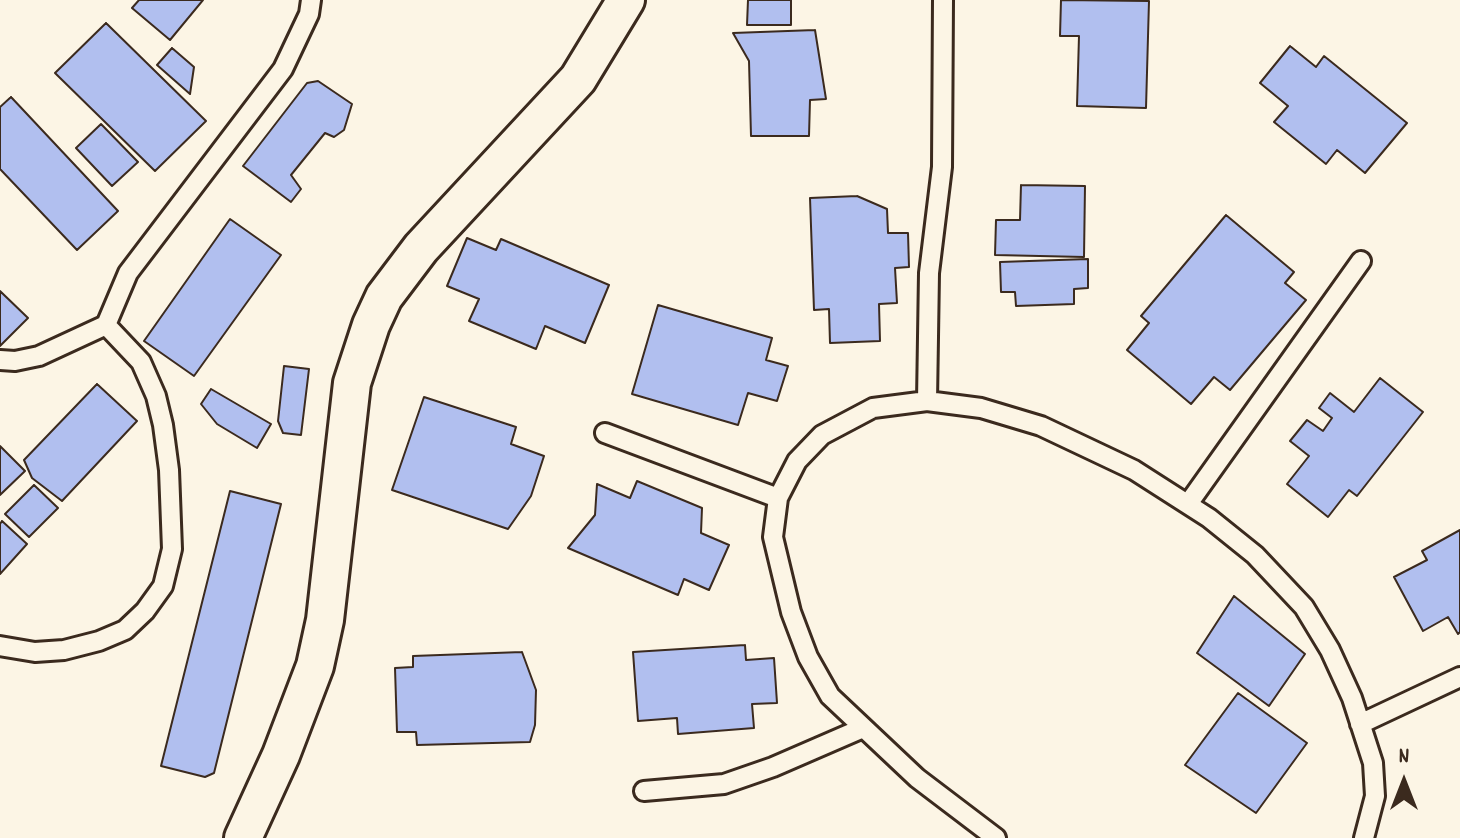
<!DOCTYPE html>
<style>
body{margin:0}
#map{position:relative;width:1460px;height:838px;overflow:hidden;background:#fcf5e5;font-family:Dekko,sans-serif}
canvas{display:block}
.north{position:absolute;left:1364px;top:742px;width:80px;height:80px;-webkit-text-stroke:6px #fcf5e5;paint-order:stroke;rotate:0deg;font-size:22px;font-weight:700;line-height:32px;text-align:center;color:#3b2a1e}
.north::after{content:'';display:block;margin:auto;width:28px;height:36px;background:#3b2a1e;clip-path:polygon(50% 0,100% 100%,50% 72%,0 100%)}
</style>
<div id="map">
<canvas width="1460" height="838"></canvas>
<div class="north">N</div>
</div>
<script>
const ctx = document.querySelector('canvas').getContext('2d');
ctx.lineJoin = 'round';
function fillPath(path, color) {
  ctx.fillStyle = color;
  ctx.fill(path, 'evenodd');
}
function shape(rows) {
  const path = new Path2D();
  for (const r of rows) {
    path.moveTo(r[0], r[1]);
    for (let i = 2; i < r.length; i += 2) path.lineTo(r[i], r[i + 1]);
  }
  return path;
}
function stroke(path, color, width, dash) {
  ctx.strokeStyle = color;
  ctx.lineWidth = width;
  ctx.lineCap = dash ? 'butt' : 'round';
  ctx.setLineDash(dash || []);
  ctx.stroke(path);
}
const building = shape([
 [139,0,203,0,170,40,132,8,139,0],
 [748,0,791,0,791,25,747,25,748,0],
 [1061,0,1149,1,1146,108,1077,106,1079,36,1060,36,1061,0],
 [106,23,206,121,155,171,55,73,106,23],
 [815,30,826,99,810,100,809,136,751,136,749,61,733,33,815,30],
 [1290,46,1316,67,1324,56,1407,123,1365,173,1337,150,1326,164,1274,122,1288,106,1260,83,1290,46],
 [172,48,194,67,190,94,157,65,172,48],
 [318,81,352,104,344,130,334,137,325,133,291,175,301,189,291,202,243,166,307,83,318,81],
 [11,97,118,211,77,250,0,169,0,107,11,97],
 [101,124,138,162,112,186,76,148,101,124],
 [1021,185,1085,186,1084,257,995,255,996,220,1020,220,1021,185],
 [857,196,887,209,888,233,908,233,909,267,895,268,897,303,879,304,880,341,830,343,829,309,814,310,810,198,857,196],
 [1226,215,1294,272,1285,283,1306,300,1230,390,1214,377,1191,404,1127,350,1149,323,1141,316,1226,215],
 [230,219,281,255,194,376,144,341,230,219],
 [467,238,496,250,501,239,609,285,585,343,545,326,536,349,469,321,479,299,447,286,467,238],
 [1088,259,1088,288,1074,289,1074,304,1016,306,1015,292,1001,292,1000,262,1088,259],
 [0,291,28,318,0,346,0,291],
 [658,305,772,338,766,360,788,366,777,401,748,393,738,425,632,394,658,305],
 [284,366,309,369,301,435,283,433,278,421,284,366],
 [1380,378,1423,412,1357,496,1349,490,1328,517,1287,484,1309,456,1290,441,1307,420,1323,431,1332,418,1319,408,1330,393,1354,412,1380,378],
 [97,384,137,421,62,501,32,478,24,460,97,384],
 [211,389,271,424,257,448,217,424,201,404,211,389],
 [424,397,516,427,511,444,544,456,531,496,508,529,392,490,424,397],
 [0,446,25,471,0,495,0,446],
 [637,481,702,508,701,533,729,545,709,590,684,579,678,595,568,548,595,515,597,484,630,498,637,481],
 [34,485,58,508,29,537,5,514,34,485],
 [230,491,281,504,214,773,205,777,161,766,230,491],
 [2,521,27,544,0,574,0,524,2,521],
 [1460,530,1460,632,1458,634,1448,617,1423,631,1394,577,1427,560,1422,551,1460,530],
 [1234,596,1305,654,1269,706,1197,653,1234,596],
 [745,645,746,660,774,658,777,703,752,704,754,728,678,734,677,718,638,721,633,652,745,645],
 [522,652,536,690,535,725,530,742,417,745,416,732,397,732,395,668,413,667,413,656,522,652],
 [1238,693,1307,743,1256,813,1185,765,1238,693]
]);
fillPath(building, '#b1bfef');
stroke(building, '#3b2a1e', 2);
const service = shape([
 [0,360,15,361,39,356,106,325,128,273,283,69,309,14,311,0],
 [927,401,929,273,942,167,943,0],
 [605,433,778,498],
 [1188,504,1361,261],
 [0,646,35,652,64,650,99,641,125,630,145,611,163,586,172,549,169,470,163,425,156,396,141,362,106,325],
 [1360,724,1460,677],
 [644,791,724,784,773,767,863,728],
 [996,838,917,778,830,696,808,657,791,612,773,537,778,498,797,461,822,435,873,408,927,401,981,408,1041,426,1134,470,1209,518,1255,555,1304,607,1330,650,1352,698,1373,763,1375,796,1364,838]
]);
const minor = shape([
 [243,838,281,755,315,666,325,620,352,383,371,325,384,297,421,248,578,79,626,0]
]);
stroke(service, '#3b2a1e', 24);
stroke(minor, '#3b2a1e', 42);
stroke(service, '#fcf5e5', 18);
stroke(minor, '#fcf5e5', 36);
</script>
